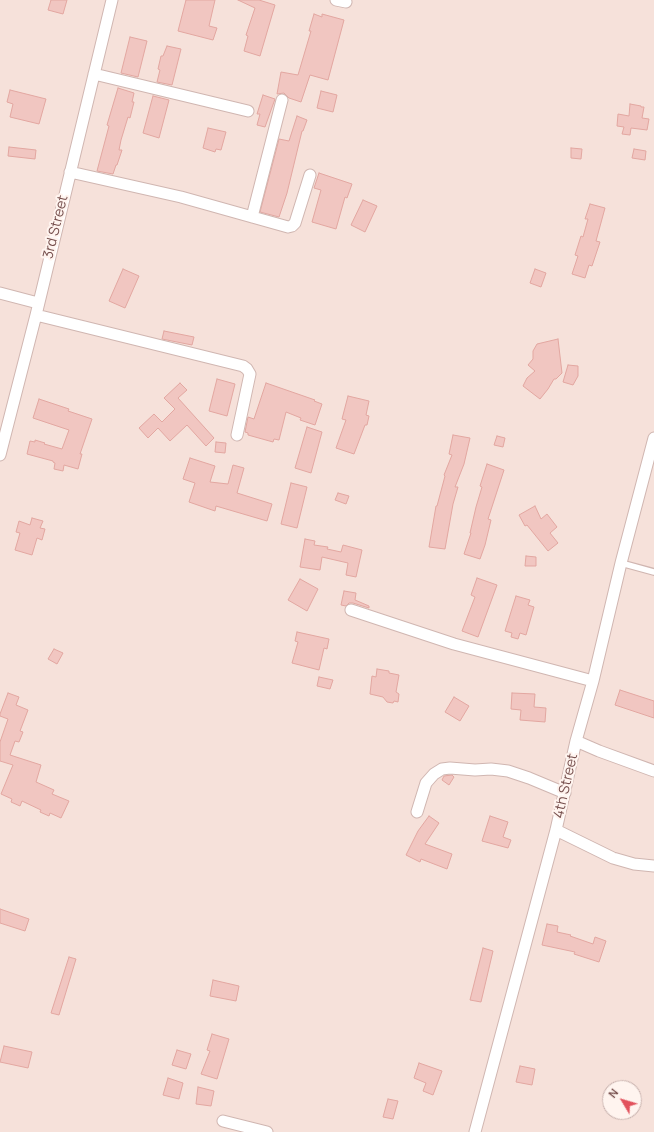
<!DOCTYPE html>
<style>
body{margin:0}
#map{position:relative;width:654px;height:1132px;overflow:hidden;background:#fcefe9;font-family:Manrope,sans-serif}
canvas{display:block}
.north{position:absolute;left:602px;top:1080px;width:40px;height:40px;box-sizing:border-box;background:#fff4ef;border:1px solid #c8b2ae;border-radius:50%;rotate:308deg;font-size:11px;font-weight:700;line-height:16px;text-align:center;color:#764f4d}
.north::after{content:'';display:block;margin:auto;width:14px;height:18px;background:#e2515c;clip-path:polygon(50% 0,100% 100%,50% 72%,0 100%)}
</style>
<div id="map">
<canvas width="654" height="1132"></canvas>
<div class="north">N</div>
</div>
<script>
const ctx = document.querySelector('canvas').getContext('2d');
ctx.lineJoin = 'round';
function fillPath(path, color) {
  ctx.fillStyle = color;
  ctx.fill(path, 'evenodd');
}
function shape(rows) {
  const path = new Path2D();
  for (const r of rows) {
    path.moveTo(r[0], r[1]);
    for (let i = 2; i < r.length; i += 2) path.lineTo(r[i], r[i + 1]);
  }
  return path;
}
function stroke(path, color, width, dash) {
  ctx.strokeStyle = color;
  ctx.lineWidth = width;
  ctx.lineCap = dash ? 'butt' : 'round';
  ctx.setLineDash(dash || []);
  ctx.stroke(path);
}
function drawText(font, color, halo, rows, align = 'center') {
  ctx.font = font + ' Manrope,sans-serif';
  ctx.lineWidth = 4;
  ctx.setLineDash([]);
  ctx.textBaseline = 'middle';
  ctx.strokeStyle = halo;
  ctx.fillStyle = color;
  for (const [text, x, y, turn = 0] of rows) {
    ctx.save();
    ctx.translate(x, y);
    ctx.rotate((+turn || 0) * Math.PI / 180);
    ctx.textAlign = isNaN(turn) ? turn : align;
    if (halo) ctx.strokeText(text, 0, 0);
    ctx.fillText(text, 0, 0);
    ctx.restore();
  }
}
fillPath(shape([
 [0,0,654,0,654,1132,0,1132],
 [610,1088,634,1088,634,1112,610,1112]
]), '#f6e1da');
const building = shape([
 [51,0,67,0,63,14,48,10,51,0],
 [186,0,215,0,209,26,217,28,213,40,178,31,186,0],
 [238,0,259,0,275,5,260,56,244,51,248,36,246,35,255,8,238,0],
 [314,14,322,17,322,14,344,20,328,80,310,75,301,102,289,98,284,93,277,94,281,72,298,75,311,31,309,31,314,14],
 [130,37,147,41,138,77,121,73,130,37],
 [167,46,181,49,172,85,157,82,160,70,158,69,161,56,163,56,167,46],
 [118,88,134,93,132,102,134,102,130,118,128,117,121,140,119,150,122,150,117,165,116,165,113,174,97,171,109,126,107,125,118,88],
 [10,90,46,99,39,124,10,117,13,104,7,102,10,90],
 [321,91,337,95,333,112,317,108,321,91],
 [263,95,275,99,265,127,257,125,260,114,257,114,263,95],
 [153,96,169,100,159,138,143,133,153,96],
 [630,104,641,106,641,107,644,107,642,118,649,119,647,130,631,128,630,135,622,134,624,127,617,126,618,114,629,116,630,104],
 [297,116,307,120,303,131,302,131,287,193,279,217,260,212,279,139,289,141,297,116],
 [208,128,226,132,221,150,216,149,215,152,203,148,208,128],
 [9,147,36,150,35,159,8,156,9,147],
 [571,148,582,149,581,159,571,158,571,148],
 [634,149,646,151,645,160,632,158,634,149],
 [319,173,352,184,347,198,345,197,336,229,312,222,321,190,314,188,319,173],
 [363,200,377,206,365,232,351,225,363,200],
 [590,204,605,208,596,241,600,242,592,266,589,265,585,278,572,274,578,256,575,255,581,236,583,237,588,219,585,219,590,204],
 [123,269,139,276,125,308,109,301,123,269],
 [535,269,546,273,541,287,530,283,535,269],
 [164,331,194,337,192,345,162,339,164,331],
 [558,339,562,373,556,379,554,379,548,389,540,399,523,386,527,378,535,371,528,365,533,359,533,351,537,344,558,339],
 [568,365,578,366,578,376,573,385,563,382,568,365],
 [217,379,235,384,227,416,209,411,217,379],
 [180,383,187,390,178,398,214,438,206,446,187,425,170,441,158,428,148,438,139,428,154,414,162,422,175,409,164,398,180,383],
 [266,383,315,400,314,401,322,404,315,425,300,420,301,418,286,412,279,440,274,439,273,442,248,435,248,433,245,432,248,417,254,419,266,383],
 [348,396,369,401,366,415,369,416,367,425,365,425,354,454,336,448,346,420,342,419,348,396],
 [39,399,69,409,68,411,92,419,80,454,82,454,78,469,64,465,63,471,54,469,55,463,53,462,53,461,27,454,30,441,35,442,35,440,45,443,44,444,62,449,69,430,33,418,39,399],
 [307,427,322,432,311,473,295,468,307,427],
 [453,435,470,438,464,464,455,487,458,487,453,504,445,549,429,547,436,506,437,506,445,476,444,475,452,455,449,454,453,435],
 [497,436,505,438,503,447,494,445,497,436],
 [216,442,226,443,225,453,215,452,216,442],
 [190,458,215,466,210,482,228,484,233,465,244,468,237,493,272,504,267,521,216,506,215,511,189,502,195,483,183,479,190,458],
 [487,464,504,470,488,519,491,520,485,545,480,559,464,554,471,533,470,533,476,507,482,487,480,486,487,464],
 [291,483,307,487,297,528,281,524,291,483],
 [338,493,349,496,346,504,335,500,338,493],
 [535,506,541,519,547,514,557,527,550,533,558,543,548,551,527,525,525,526,519,515,535,506],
 [32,518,43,521,40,528,45,529,42,540,37,538,32,555,15,550,20,533,16,532,19,521,30,525,32,518],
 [305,539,315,541,314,545,328,547,327,549,341,552,343,545,362,550,356,577,346,575,348,563,322,557,320,570,300,567,305,539],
 [526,556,536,557,536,566,525,566,526,556],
 [477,578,497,585,478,637,462,631,475,597,471,595,477,578],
 [300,579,318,589,307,611,288,600,300,579],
 [344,591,356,593,355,600,369,606,369,608,353,603,349,603,346,606,341,605,344,591],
 [516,596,530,600,528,605,534,607,526,635,520,633,518,639,511,637,512,633,505,631,516,596],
 [297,632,329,639,327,649,324,648,319,670,292,663,298,642,295,641,297,632],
 [54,649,63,653,57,664,48,659,54,649],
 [377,669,389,671,389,673,399,675,396,692,399,694,398,702,394,701,393,703,387,702,383,697,370,694,372,676,376,677,377,669],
 [319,677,333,680,330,689,317,686,319,677],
 [620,690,654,701,654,718,615,705,620,690],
 [8,693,19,697,16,705,28,710,20,731,23,732,19,742,15,741,10,755,41,765,36,782,54,790,52,794,69,801,61,818,50,813,49,816,40,812,41,810,22,801,20,806,11,802,12,799,1,794,13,765,0,761,0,742,8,719,0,716,0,714,8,693],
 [512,693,535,694,534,707,546,708,545,722,520,720,521,710,511,709,512,693],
 [454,697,469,706,460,721,445,712,454,697],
 [452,775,454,777,449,785,442,780,444,776,452,775],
 [429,816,439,823,425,844,452,854,447,869,421,859,420,862,406,855,418,831,429,816],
 [490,816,508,822,503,837,511,840,508,848,482,841,490,816],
 [0,909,29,919,25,931,0,923,0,909],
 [547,924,558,926,557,932,571,935,570,936,593,944,595,937,606,941,599,962,574,954,575,952,542,945,547,924],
 [483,948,493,951,481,1002,470,1000,483,948],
 [69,957,76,959,59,1015,51,1013,69,957],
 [213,980,239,986,236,1001,210,996,213,980],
 [212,1034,229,1039,217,1079,201,1074,210,1051,207,1050,212,1034],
 [4,1046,32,1052,28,1068,0,1062,4,1046],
 [177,1050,191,1054,186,1069,172,1065,177,1050],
 [419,1063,442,1071,433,1095,423,1091,426,1083,414,1078,419,1063],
 [520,1066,535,1069,532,1085,516,1082,520,1066],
 [168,1078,183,1083,179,1099,163,1095,168,1078],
 [198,1087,214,1091,211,1106,196,1104,198,1087],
 [388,1099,398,1101,393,1119,383,1117,388,1099]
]);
fillPath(building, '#f1c6c1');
stroke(building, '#e3a7a1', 1);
const service = shape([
 [621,563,654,572]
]);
const minor = shape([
 [336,0,346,2],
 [94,74,248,111],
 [70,172,181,197,288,227,292,226,295,223,310,175],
 [252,217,282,100],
 [0,293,38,303],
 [36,315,243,366,247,369,250,374,237,435],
 [0,455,36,315,112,0],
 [351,610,454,644,593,681],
 [576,741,599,751,654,771],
 [417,812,426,783,434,774,442,769,450,768,475,770,491,769,508,771,529,778,565,793],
 [556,830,613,858,634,864,654,866],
 [223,1121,267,1132],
 [475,1132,556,830,576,741,593,681,621,563,654,438]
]);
stroke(service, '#d0b6b1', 8);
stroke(minor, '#d0b6b1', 13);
stroke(service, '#fff', 5.5);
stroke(minor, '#fff', 11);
drawText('14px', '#764f4d', '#fff4ef', [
 ["3rd Street",56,227,-76],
 ["4th Street",566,786,-77]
]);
</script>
